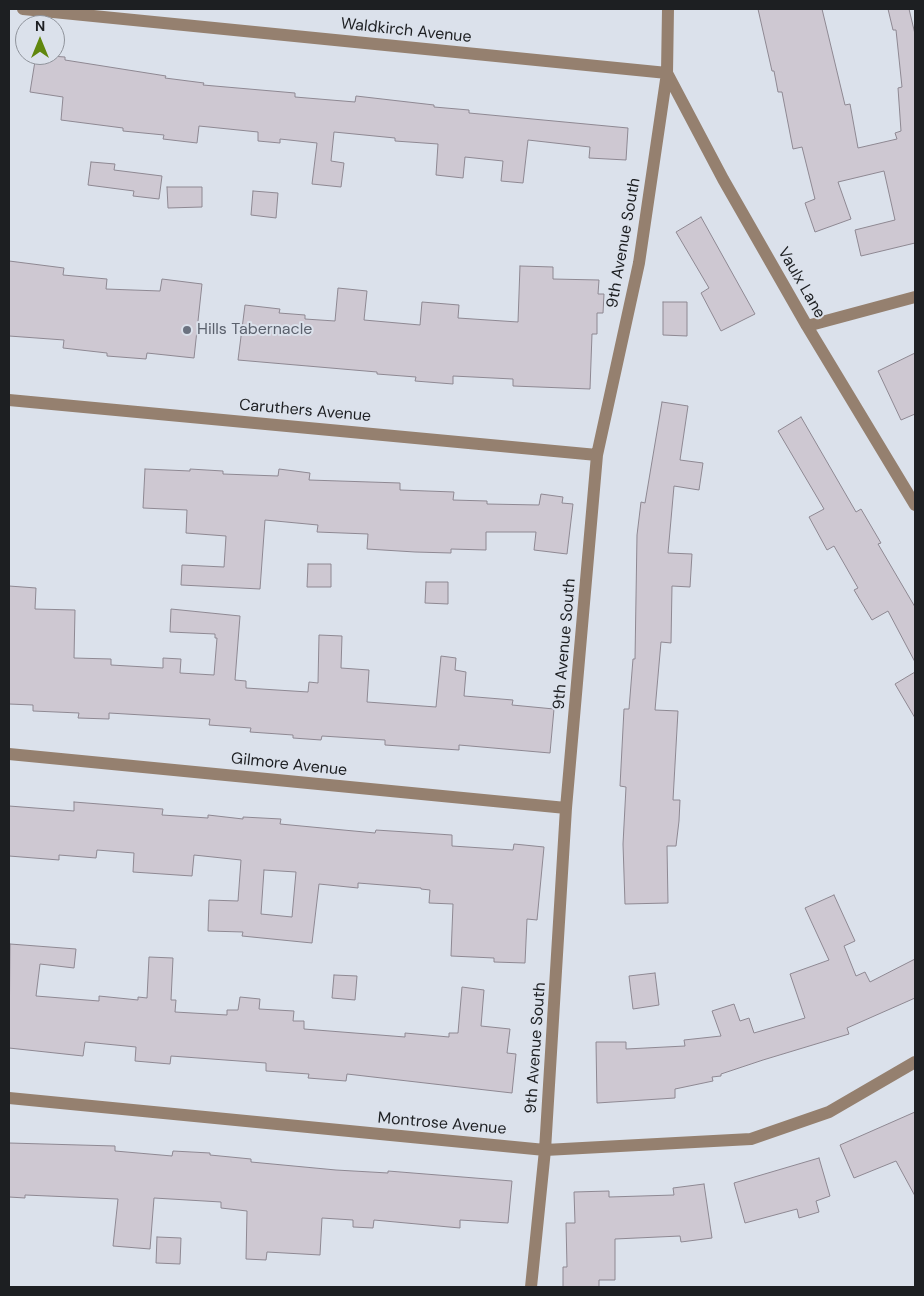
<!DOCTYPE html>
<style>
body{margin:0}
#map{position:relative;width:924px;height:1296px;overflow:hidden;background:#dbe1eb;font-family:"DM Sans",sans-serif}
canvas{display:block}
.frame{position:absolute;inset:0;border:10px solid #1d1f22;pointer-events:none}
.north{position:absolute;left:15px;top:15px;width:50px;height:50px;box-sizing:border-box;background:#dbe1eb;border:1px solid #8f939b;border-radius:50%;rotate:0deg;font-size:14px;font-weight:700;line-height:20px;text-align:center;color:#1d1f22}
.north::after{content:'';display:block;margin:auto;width:18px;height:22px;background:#60870d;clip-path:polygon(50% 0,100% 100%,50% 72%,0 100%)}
</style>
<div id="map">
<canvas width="924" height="1296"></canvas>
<div class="frame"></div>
<div class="north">N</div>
</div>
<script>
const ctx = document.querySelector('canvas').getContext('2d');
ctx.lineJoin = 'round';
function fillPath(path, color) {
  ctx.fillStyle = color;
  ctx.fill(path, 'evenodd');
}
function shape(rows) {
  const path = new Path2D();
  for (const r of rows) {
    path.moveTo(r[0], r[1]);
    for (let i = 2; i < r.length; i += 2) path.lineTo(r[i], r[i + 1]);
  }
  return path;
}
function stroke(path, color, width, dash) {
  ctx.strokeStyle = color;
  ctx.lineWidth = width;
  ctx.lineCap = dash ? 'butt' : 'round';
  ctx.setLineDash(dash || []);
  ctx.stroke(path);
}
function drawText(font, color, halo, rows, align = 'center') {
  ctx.font = font + ' "DM Sans",sans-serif';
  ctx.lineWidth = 4;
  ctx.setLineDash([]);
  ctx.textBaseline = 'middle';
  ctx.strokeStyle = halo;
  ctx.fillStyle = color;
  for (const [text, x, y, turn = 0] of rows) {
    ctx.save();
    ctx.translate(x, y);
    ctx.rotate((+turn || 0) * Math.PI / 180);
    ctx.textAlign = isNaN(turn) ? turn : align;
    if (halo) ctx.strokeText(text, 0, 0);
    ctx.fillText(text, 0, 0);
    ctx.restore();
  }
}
const building = shape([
 [758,9,822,9,845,105,850,104,858,148,897,139,895,133,901,131,898,88,902,87,896,30,893,30,888,9,909,9,915,34,915,243,861,256,855,230,895,220,884,171,838,182,851,219,815,232,805,203,815,199,802,147,793,149,782,92,778,92,774,71,772,71,758,9],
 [36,55,65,57,65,60,166,76,165,78,204,83,203,85,295,93,295,97,355,102,356,96,434,105,434,107,469,110,469,113,628,128,626,160,589,158,590,147,528,140,523,183,501,181,503,161,465,157,463,178,436,175,438,144,395,141,395,138,334,132,331,161,344,163,341,187,312,184,317,143,280,139,280,143,258,141,258,132,199,126,197,143,163,139,164,135,123,131,123,128,61,120,63,97,30,92,36,55],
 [91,162,115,164,114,170,162,176,159,199,133,196,134,191,88,185,91,162],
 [167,187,202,187,202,207,168,208,167,187],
 [253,191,278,193,276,218,251,215,253,191],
 [701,217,755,314,721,331,701,293,709,288,676,232,701,217],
 [9,261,64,268,63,275,107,279,106,289,160,291,162,279,202,284,194,358,147,353,146,359,107,356,107,353,63,348,64,340,9,336,9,261],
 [520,266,553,267,553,279,599,280,598,294,604,294,603,313,597,313,597,334,592,334,590,389,513,386,513,379,453,376,453,384,415,381,416,377,377,374,377,372,238,360,245,305,280,309,279,313,305,315,305,319,335,321,338,288,367,291,364,320,420,325,422,302,459,305,458,318,518,322,520,266],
 [663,302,687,302,687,336,663,335,663,302],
 [915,353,915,414,901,420,878,371,915,353],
 [662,402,688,406,680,460,703,463,699,490,674,486,668,553,692,554,690,587,672,586,671,643,661,642,655,710,678,711,673,800,680,800,679,821,676,846,667,846,668,903,625,904,623,844,626,787,620,786,624,709,629,709,633,659,635,659,637,535,641,502,645,503,662,402],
 [801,417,856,512,861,509,881,543,878,544,915,607,915,662,888,611,872,620,854,590,858,588,834,546,827,550,809,517,824,509,778,431,801,417],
 [145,469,190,471,190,469,223,471,223,474,278,476,279,469,310,473,309,480,400,483,400,490,454,492,453,500,487,501,487,504,539,505,541,494,563,497,562,503,573,504,567,554,534,550,536,532,486,532,486,550,451,549,451,553,415,552,367,549,368,534,317,532,318,525,265,520,260,589,181,585,182,565,224,567,226,536,186,533,187,510,143,508,145,469],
 [308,564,331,564,331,587,307,587,308,564],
 [426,582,448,582,448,604,425,603,426,582],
 [9,586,36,588,35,609,75,610,74,658,111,659,111,665,163,668,163,658,181,659,180,673,214,675,217,638,215,638,215,634,170,632,171,609,240,616,235,680,246,681,246,688,308,692,309,682,318,683,319,635,342,636,341,668,369,670,367,702,436,707,441,656,456,658,455,670,466,672,464,696,513,700,512,705,554,709,550,753,459,745,459,750,385,745,385,740,322,736,321,740,293,738,293,735,250,732,251,728,209,725,210,719,109,713,109,719,78,718,79,713,33,711,33,705,9,704,9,586],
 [915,672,915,718,895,684,915,672],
 [74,802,163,809,162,815,208,818,208,815,243,819,243,817,281,819,280,824,375,833,376,830,452,835,452,846,513,850,514,844,544,847,537,920,527,919,525,963,494,962,494,958,451,956,453,904,429,903,430,890,421,889,421,888,358,883,358,888,319,884,312,943,242,936,243,932,208,931,209,900,238,901,241,860,194,855,192,876,133,872,134,853,97,850,96,858,59,855,59,860,9,856,9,806,74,811,74,802],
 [264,870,296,872,292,917,261,914,264,870],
 [834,895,855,941,844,946,856,976,865,972,870,982,915,959,915,998,847,1028,849,1034,763,1060,721,1074,721,1076,712,1077,713,1081,675,1089,675,1098,597,1103,596,1042,626,1042,626,1049,685,1046,684,1040,721,1036,712,1011,734,1004,740,1021,749,1018,754,1033,805,1018,790,974,829,960,805,908,834,895],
 [10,944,76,949,74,968,40,964,36,996,99,1001,99,996,138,1000,138,997,147,998,149,957,173,958,171,1000,176,1000,175,1012,227,1015,227,1010,238,1010,240,997,260,999,259,1009,294,1011,293,1021,304,1021,304,1029,405,1037,405,1033,449,1037,449,1033,458,1033,462,987,484,990,481,1026,510,1029,507,1053,516,1054,512,1093,347,1074,346,1081,308,1078,309,1074,266,1071,266,1063,171,1056,170,1064,135,1061,136,1047,85,1042,83,1056,9,1048,10,944],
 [655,973,659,1005,633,1009,629,976,655,973],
 [334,975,357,976,355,1000,332,998,334,975],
 [915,1112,915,1196,896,1161,854,1178,840,1145,915,1112],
 [9,1143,115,1146,115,1151,172,1156,173,1151,210,1153,210,1155,251,1159,251,1162,336,1170,388,1173,388,1171,512,1181,508,1223,460,1220,460,1228,374,1220,373,1228,353,1227,353,1220,322,1218,320,1255,267,1252,266,1260,246,1259,247,1211,221,1208,221,1202,154,1198,150,1249,113,1246,118,1199,25,1195,25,1198,9,1197,9,1143],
 [819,1158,830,1196,816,1201,819,1212,799,1218,797,1209,745,1223,734,1183,819,1158],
 [704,1184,712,1238,681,1242,680,1236,615,1239,615,1280,599,1280,599,1287,563,1287,563,1267,567,1267,566,1223,575,1223,574,1192,609,1191,609,1197,674,1195,673,1188,704,1184],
 [157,1237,181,1238,180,1264,156,1263,157,1237]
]);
fillPath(building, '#cec8d2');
stroke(building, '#8e8892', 1);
stroke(shape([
 [23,9,667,73,723,179,807,326,915,505],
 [807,326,915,297],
 [9,400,597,455],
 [9,754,566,808],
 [9,1098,545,1150,751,1139,829,1112,915,1062],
 [531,1287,545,1150,566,808,597,455,639,263,667,73,668,9]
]), '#95806f', 12);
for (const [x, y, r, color] of [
 [187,330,5,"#6b7280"]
]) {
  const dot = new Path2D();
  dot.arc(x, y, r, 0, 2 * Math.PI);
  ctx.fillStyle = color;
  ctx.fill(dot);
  stroke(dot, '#dbe1eb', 2);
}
drawText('16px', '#1d1f22', '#dbe1eb', [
 ["Waldkirch Avenue",406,31,6],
 ["9th Avenue South",624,243,-80],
 ["Vaulx Lane",801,283,60],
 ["Caruthers Avenue",305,411,5],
 ["9th Avenue South",565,644,-85],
 ["Gilmore Avenue",289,765,6],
 ["9th Avenue South",536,1048,-86],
 ["Montrose Avenue",442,1124,5]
]);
drawText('16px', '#5b616d', '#dbe1eb', [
 ["Hills Tabernacle",197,330]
], 'left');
</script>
